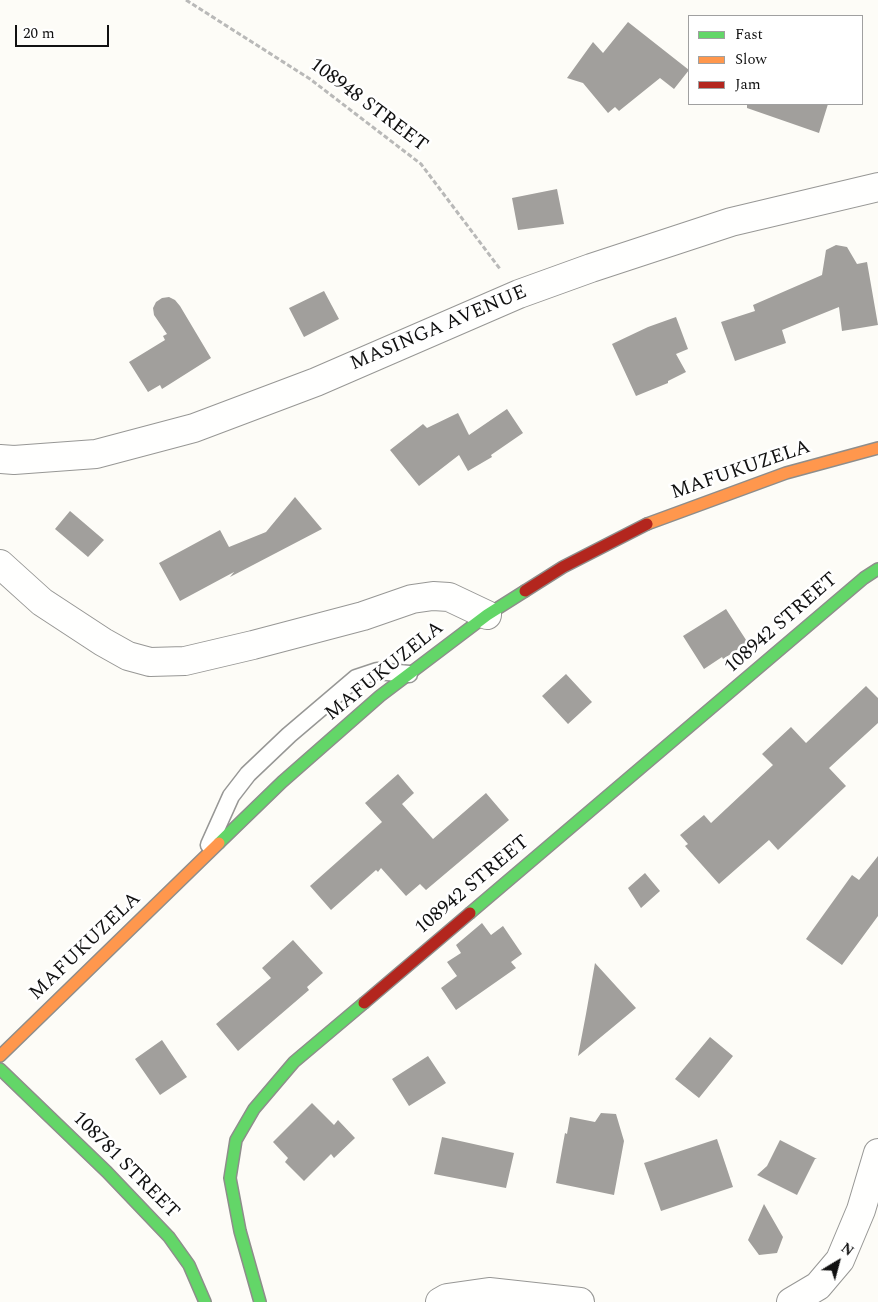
<!DOCTYPE html>
<style>
body{margin:0}
#map{position:relative;width:878px;height:1302px;overflow:hidden;background:#fdfcf7;font-family:Spectral,serif}
canvas{display:block}
.legend{position:absolute;left:688px;top:15px;width:175px;height:90px;box-sizing:border-box;background:#fff;border:1px solid #a0a0a0;margin:0;padding:6px 9px;list-style:none;font-size:15px;color:#111}
.legend li{display:flex;align-items:center;gap:10px;height:25px}
.legend b{width:25px;border:1px solid #a0a0a0}
.north{position:absolute;left:813px;top:1237px;width:50px;height:50px;-webkit-text-stroke:4px #fff;paint-order:stroke;rotate:37deg;font-size:14px;font-weight:700;line-height:20px;text-align:center;color:#111}
.north::after{content:'';display:block;margin:auto;width:18px;height:22px;background:#111;clip-path:polygon(50% 0,100% 100%,50% 72%,0 100%)}
.scale{position:absolute;left:15px;top:25px;width:94px;height:22px;box-sizing:border-box;border:2px solid #111;border-top:0;padding-left:6px;font-size:15px;line-height:18px;white-space:nowrap;color:#111;-webkit-text-stroke:4px #fff;paint-order:stroke}
</style>
<div id="map">
<canvas width="878" height="1302"></canvas>
<ul class="legend">
<li><b style="height:6px;background:#63d668"></b>Fast</li>
<li><b style="height:6px;background:#ff974d"></b>Slow</li>
<li><b style="height:6px;background:#b3261e"></b>Jam</li>
</ul>
<div class="north">N</div>
<div class="scale">20 m</div>
</div>
<script>
const ctx = document.querySelector('canvas').getContext('2d');
ctx.lineJoin = 'round';
function fillPath(path, color) {
  ctx.fillStyle = color;
  ctx.fill(path, 'evenodd');
}
function shape(rows) {
  const path = new Path2D();
  for (const r of rows) {
    path.moveTo(r[0], r[1]);
    for (let i = 2; i < r.length; i += 2) path.lineTo(r[i], r[i + 1]);
  }
  return path;
}
function stroke(path, color, width, dash) {
  ctx.strokeStyle = color;
  ctx.lineWidth = width;
  ctx.lineCap = dash ? 'butt' : 'round';
  ctx.setLineDash(dash || []);
  ctx.stroke(path);
}
function drawText(font, color, halo, rows, align = 'center') {
  ctx.font = font + ' Spectral,serif';
  ctx.lineWidth = 5;
  ctx.setLineDash([]);
  ctx.textBaseline = 'middle';
  ctx.strokeStyle = halo;
  ctx.fillStyle = color;
  for (const [text, x, y, turn = 0] of rows) {
    ctx.save();
    ctx.translate(x, y);
    ctx.rotate((+turn || 0) * Math.PI / 180);
    ctx.textAlign = isNaN(turn) ? turn : align;
    if (halo) ctx.strokeText(text, 0, 0);
    ctx.fillText(text, 0, 0);
    ctx.restore();
  }
}
fillPath(shape([
 [628,22,689,70,674,89,660,78,619,111,615,107,608,113,583,83,567,78,593,42,603,53],
 [747,104,828,104,819,133,747,108],
 [557,189,564,224,518,230,512,198],
 [836,245,847,247,857,264,867,262,878,325,842,331,839,307,782,330,786,343,735,361,721,322,755,311,753,305,822,275,826,250],
 [324,291,339,319,304,337,289,308],
 [169,297,175,300,180,306,211,358,162,389,160,385,148,392,129,362,165,340,163,336,167,334,154,315,153,308,156,302,162,298],
 [676,317,688,349,676,354,686,372,668,381,668,383,636,396,612,344,648,327],
 [507,409,523,433,491,455,492,457,468,471,459,455,419,486,390,450,423,424,427,428,458,413,469,435],
 [295,497,322,529,230,577,234,572,180,601,159,563,220,530,229,547,266,532],
 [70,511,104,540,88,557,55,529],
 [726,609,748,643,723,659,722,657,704,669,683,636],
 [566,674,592,702,568,724,542,696],
 [866,686,878,698,878,723,829,768,846,786,778,850,769,840,719,884,685,846,688,844,680,835,704,815,711,823,773,765,762,754,791,727,806,743],
 [398,774,414,793,402,804,433,839,486,793,509,820,426,890,420,884,406,896,381,868,378,872,376,870,331,910,310,886,382,822,365,803],
 [878,856,878,916,842,965,806,939,852,875,859,880],
 [645,873,660,891,641,908,628,888],
 [482,923,491,935,503,926,522,954,511,962,516,968,456,1010,441,988,457,976,447,962,461,953,456,945],
 [293,940,323,973,307,987,309,990,238,1051,216,1024,271,978,262,968],
 [595,963,636,1008,578,1056,586,1014],
 [710,1037,733,1056,699,1098,675,1079],
 [162,1040,187,1077,160,1095,135,1059],
 [428,1056,446,1083,409,1106,392,1079],
 [312,1103,334,1125,338,1120,355,1138,334,1158,331,1154,304,1181,285,1162,288,1158,273,1142],
 [601,1113,616,1114,624,1141,614,1195,556,1183,565,1133,567,1134,570,1117,595,1122],
 [442,1137,514,1153,506,1188,434,1174],
 [717,1139,733,1187,661,1211,644,1163],
 [780,1140,817,1159,815,1159,797,1195,757,1175,767,1166],
 [764,1204,783,1237,777,1253,759,1255,748,1240]
]), '#a19f9c');
const lane = shape([
 [209,845,231,796,248,774,289,735,356,678,377,671,409,674]
]);
const street = shape([
 [0,459,14,460,96,454,194,428,316,382,519,294,591,268,731,222,878,187],
 [0,564,42,602,103,642,128,656,150,662,185,661,253,645,363,616,412,599,433,596,449,597,487,615],
 [440,1302,447,1298,489,1292,580,1302],
 [791,1302,818,1286,840,1260,861,1210,878,1153]
]);
const fast = shape([
 [219,843,282,782,380,696,487,615,525,591],
 [470,913,864,578,878,569],
 [0,1069,107,1172,169,1237,189,1265,205,1302],
 [260,1302,240,1231,230,1178,236,1140,254,1109,294,1062,364,1003]
]);
const slow = shape([
 [647,524,786,473,878,448],
 [0,1056,219,843]
]);
const jam = shape([
 [525,591,563,567,647,524],
 [364,1003,470,913]
]);
stroke(lane, '#979795', 19);
stroke(street, '#979795', 30);
stroke(fast, '#8e8d8b', 14);
stroke(slow, '#8e8d8b', 14);
stroke(jam, '#8e8d8b', 14);
stroke(shape([
 [186,0,310,79,421,164,500,269]
]), '#b9b9b8', 3, [5, 2.5]);
stroke(lane, '#fffffe', 16);
stroke(street, '#fffffe', 28);
stroke(fast, '#63d668', 11);
stroke(slow, '#ff974d', 11);
stroke(jam, '#b3261e', 11);
drawText('20px', '#111', '#fff', [
 ["108948 STREET",368,106,37],
 ["MASINGA AVENUE",439,329,-23],
 ["MAFUKUZELA",741,471,-19],
 ["108942 STREET",782,624,-41],
 ["MAFUKUZELA",385,672,-39],
 ["108942 STREET",473,886,-40],
 ["MAFUKUZELA",86,947,-44],
 ["108781 STREET",125,1166,45]
]);
</script>
